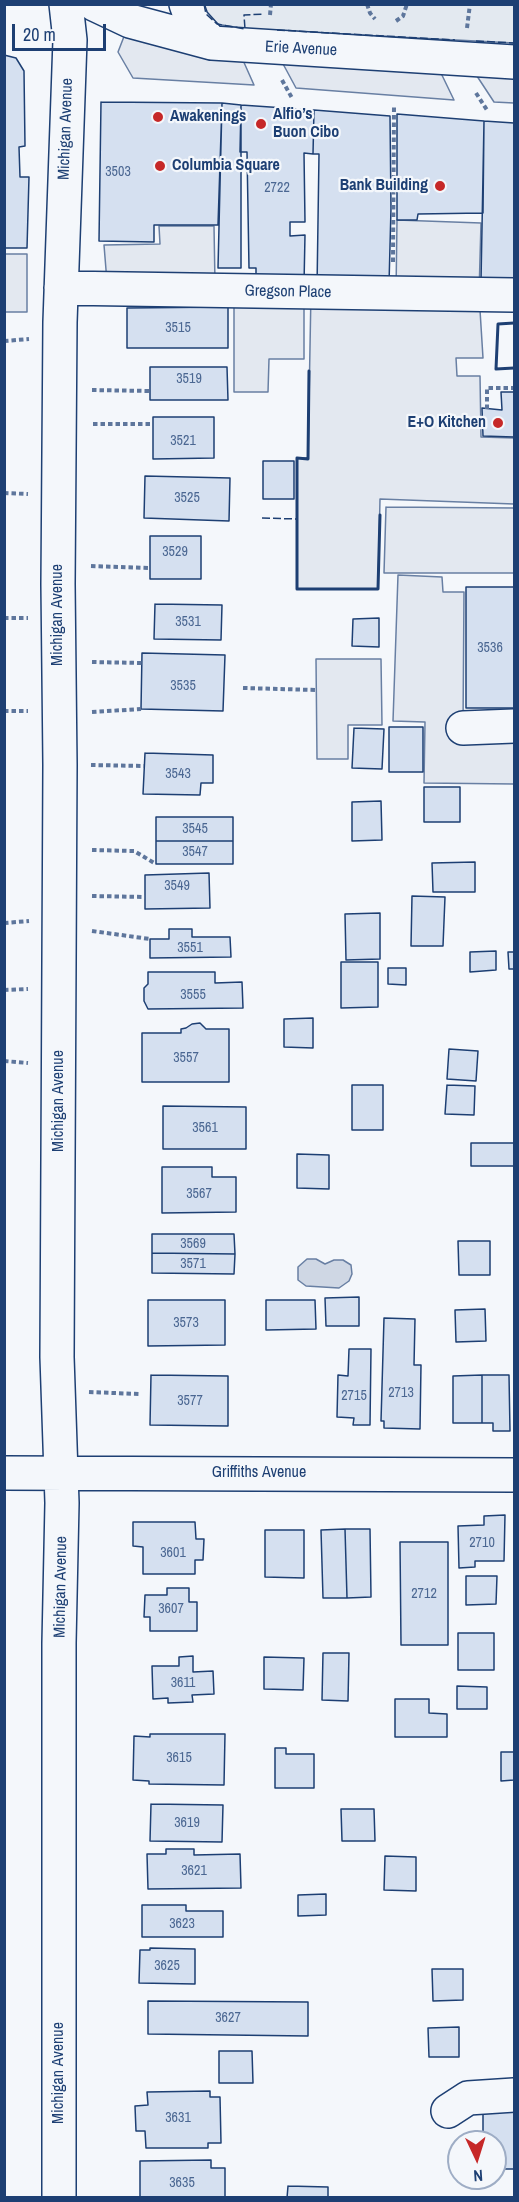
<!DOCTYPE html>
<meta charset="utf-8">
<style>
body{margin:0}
#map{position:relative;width:519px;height:2202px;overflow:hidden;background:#f4f7fb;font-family:"Archivo Narrow",sans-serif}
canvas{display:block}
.frame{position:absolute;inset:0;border:6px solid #1d3f73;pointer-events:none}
.north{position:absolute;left:447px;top:2130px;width:60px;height:60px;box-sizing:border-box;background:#f4f7fb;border:2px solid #9eadc5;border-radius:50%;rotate:176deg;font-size:16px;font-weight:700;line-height:24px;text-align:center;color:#1d3f73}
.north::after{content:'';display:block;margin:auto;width:21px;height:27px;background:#c62828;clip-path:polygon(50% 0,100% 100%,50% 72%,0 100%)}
.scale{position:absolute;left:12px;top:24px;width:94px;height:27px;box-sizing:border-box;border:3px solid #1d3f73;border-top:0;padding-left:8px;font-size:18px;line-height:21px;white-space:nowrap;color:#1d3f73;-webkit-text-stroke:4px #f4f7fb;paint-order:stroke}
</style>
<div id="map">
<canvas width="519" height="2202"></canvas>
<div class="frame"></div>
<div class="north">N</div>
<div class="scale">20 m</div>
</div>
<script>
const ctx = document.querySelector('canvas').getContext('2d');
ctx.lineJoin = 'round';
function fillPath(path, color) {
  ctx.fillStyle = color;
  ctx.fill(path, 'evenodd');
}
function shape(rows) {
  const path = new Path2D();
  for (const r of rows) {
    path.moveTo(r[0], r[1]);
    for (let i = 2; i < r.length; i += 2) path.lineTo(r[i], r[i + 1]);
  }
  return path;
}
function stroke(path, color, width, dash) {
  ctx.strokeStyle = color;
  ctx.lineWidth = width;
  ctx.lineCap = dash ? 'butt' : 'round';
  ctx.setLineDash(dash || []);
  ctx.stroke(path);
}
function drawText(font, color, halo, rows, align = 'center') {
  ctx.font = font + ' "Archivo Narrow",sans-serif';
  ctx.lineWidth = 4.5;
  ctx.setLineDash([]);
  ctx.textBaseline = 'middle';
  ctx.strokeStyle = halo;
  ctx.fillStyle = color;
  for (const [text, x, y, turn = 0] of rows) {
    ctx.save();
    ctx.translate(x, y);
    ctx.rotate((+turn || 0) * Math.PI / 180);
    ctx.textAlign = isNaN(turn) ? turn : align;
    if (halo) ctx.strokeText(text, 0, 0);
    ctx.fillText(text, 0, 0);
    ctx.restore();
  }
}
const green = shape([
 [204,5,514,5,514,43,245,29,217,24,206,14,204,5]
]);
fillPath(green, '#e3e9f0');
stroke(green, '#687fa3', 1.5);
const parking = shape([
 [130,21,242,58,254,85,133,78,118,52,130,21],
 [514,59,514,103,494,102,473,70,514,59],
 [282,62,439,69,454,100,296,88,282,62],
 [397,220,481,223,479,294,483,358,456,358,457,376,480,376,481,437,514,438,514,504,380,499,378,589,297,589,297,458,308,458,311,292,396,293,397,220],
 [159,226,214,226,215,283,107,282,104,245,160,244,159,226],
 [4,254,27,254,27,312,5,312,4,254],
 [234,303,304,303,304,359,269,359,268,392,234,392,234,303],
 [386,507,514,508,514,573,384,573,386,507],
 [398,575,442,577,443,592,464,592,463,727,514,726,514,784,424,783,425,722,393,721,398,575],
 [316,659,381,659,382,725,348,725,348,759,317,759,316,659]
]);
fillPath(parking, '#e3e8f0');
stroke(parking, '#687fa3', 1.5);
const water = shape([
 [307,1259,316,1259,325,1264,334,1260,343,1260,351,1265,352,1274,349,1281,339,1288,306,1286,298,1280,298,1267,307,1259]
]);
fillPath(water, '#cfd7e4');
stroke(water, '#687fa3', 1.5);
const building = shape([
 [4,55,16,58,24,71,25,146,19,147,20,177,29,177,27,248,4,248,4,55],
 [101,102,222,103,218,225,154,225,154,242,99,241,101,102],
 [222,103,241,105,241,268,218,268,222,103],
 [241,105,314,110,313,154,304,153,305,222,290,222,290,236,305,235,304,284,256,278,256,268,249,268,247,152,240,152,241,105],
 [314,110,390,116,391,208,389,284,317,288,319,154,313,154,314,110],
 [397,114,484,121,483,213,418,214,417,220,397,220,397,114],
 [484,121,514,123,514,281,481,281,484,121],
 [228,307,228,348,127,348,127,308,228,307],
 [150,367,227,367,228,400,150,400,150,367],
 [501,392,514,392,514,437,483,436,482,408,502,410,501,392],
 [153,417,214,417,214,458,153,459,153,417],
 [263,461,294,461,294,499,263,499,263,461],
 [145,476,230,478,229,521,144,518,145,476],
 [150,536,201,536,201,579,150,579,150,536],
 [466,587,514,587,514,708,466,708,466,587],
 [155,604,222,605,221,640,154,639,155,604],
 [379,618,379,647,352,646,353,619,379,618],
 [142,653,225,655,223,711,141,709,142,653],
 [389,727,423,727,423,772,389,772,389,727],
 [354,728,384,729,382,769,352,768,354,728],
 [145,753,213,755,213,783,201,783,200,795,143,794,145,753],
 [424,787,460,787,460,822,424,822,424,787],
 [381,801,382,840,352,841,352,802,381,801],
 [156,817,233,817,233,841,156,841,156,817],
 [156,841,233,841,233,864,156,864,156,841],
 [475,862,475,892,433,892,432,863,475,862],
 [209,873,210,908,145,909,145,875,209,873],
 [412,896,445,897,443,946,411,946,412,896],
 [380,913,380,959,346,960,345,914,380,913],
 [169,929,192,929,192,937,230,937,231,957,150,958,150,939,169,939,169,929],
 [496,951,496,970,470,972,470,952,496,951],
 [508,952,514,952,514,969,509,969,508,952],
 [341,962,378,962,378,1007,341,1008,341,962],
 [388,968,406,968,406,985,388,984,388,968],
 [148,972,215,972,215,983,242,982,243,1008,148,1009,144,1001,144,988,148,984,148,972],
 [313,1018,313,1048,284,1047,284,1019,313,1018],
 [200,1023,206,1029,229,1029,229,1082,142,1082,142,1033,181,1033,181,1029,186,1028,192,1024,200,1023],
 [449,1049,478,1051,476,1081,447,1079,449,1049],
 [352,1085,383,1085,383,1130,352,1130,352,1085],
 [447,1085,475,1086,474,1115,445,1114,447,1085],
 [163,1106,246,1107,246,1149,163,1149,163,1106],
 [471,1143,514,1143,514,1166,471,1166,471,1143],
 [297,1154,329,1155,329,1189,297,1188,297,1154],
 [162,1167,212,1167,212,1177,236,1177,236,1212,162,1213,162,1167],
 [152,1234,234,1234,235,1254,152,1253,152,1234],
 [458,1241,490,1241,490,1275,459,1275,458,1241],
 [152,1253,235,1254,234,1274,152,1273,152,1253],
 [359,1297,359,1326,326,1326,325,1298,359,1297],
 [148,1300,225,1300,225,1345,148,1346,148,1300],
 [266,1300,315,1300,316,1329,266,1330,266,1300],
 [485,1309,486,1341,456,1342,455,1310,485,1309],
 [384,1318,415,1319,414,1365,421,1365,420,1429,384,1428,384,1421,381,1421,384,1318],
 [349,1349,371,1349,370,1425,353,1425,354,1418,337,1417,338,1375,348,1376,349,1349],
 [151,1375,228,1376,228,1426,150,1425,151,1375],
 [482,1375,509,1375,510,1431,493,1431,493,1423,482,1423,482,1375],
 [482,1375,482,1423,453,1423,453,1376,482,1375],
 [505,1515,504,1561,475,1561,475,1567,459,1568,458,1526,484,1525,484,1516,505,1515],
 [133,1522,195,1522,196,1539,204,1539,203,1560,195,1560,195,1574,143,1574,143,1547,133,1546,133,1522],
 [345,1529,347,1598,323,1598,321,1530,345,1529],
 [345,1529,370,1529,371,1597,347,1598,345,1529],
 [265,1530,304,1530,304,1578,265,1577,265,1530],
 [400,1542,448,1542,448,1645,401,1645,400,1542],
 [466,1576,497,1576,496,1604,466,1605,466,1576],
 [167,1588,189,1588,189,1602,197,1602,197,1631,150,1631,150,1617,144,1617,145,1595,167,1595,167,1588],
 [458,1633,494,1633,494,1670,458,1670,458,1633],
 [323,1653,349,1653,348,1701,322,1700,323,1653],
 [193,1656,193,1672,213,1671,214,1694,192,1695,193,1702,168,1703,168,1698,153,1699,152,1666,179,1666,179,1657,193,1656],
 [264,1657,304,1658,303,1690,264,1689,264,1657],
 [457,1686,487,1687,487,1709,457,1709,457,1686],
 [395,1699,429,1699,429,1713,447,1714,447,1737,395,1737,395,1699],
 [150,1734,225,1734,224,1785,149,1784,149,1781,133,1780,134,1736,150,1737,150,1734],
 [275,1748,286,1748,286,1754,314,1754,314,1788,275,1788,275,1748],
 [501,1752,514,1752,514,1780,501,1781,501,1752],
 [151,1804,223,1805,222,1842,150,1841,151,1804],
 [341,1809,374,1809,375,1841,342,1841,341,1809],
 [166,1849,194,1849,194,1855,240,1854,241,1888,148,1889,147,1854,166,1854,166,1849],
 [385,1856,416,1857,416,1891,384,1890,385,1856],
 [326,1894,326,1915,298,1916,298,1895,326,1894],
 [142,1905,186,1905,186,1911,223,1911,223,1937,142,1937,142,1905],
 [150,1948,195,1949,195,1984,139,1983,140,1950,150,1950,150,1948],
 [432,1969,463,1969,463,2000,433,2001,432,1969],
 [148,2001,308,2002,308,2036,148,2034,148,2001],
 [459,2027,459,2057,429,2057,428,2028,459,2027],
 [219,2051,252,2051,253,2083,219,2083,219,2051],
 [210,2091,210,2097,220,2097,221,2143,208,2143,208,2148,146,2148,145,2131,136,2131,135,2106,148,2105,147,2092,210,2091],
 [483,2108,514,2108,514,2169,495,2169,495,2142,483,2142,483,2108],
 [211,2160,211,2168,225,2168,225,2198,140,2198,140,2161,211,2160],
 [288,2186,328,2187,328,2198,287,2198,288,2186]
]);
fillPath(building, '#d5e0f0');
stroke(building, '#1d3f73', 1.5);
const minor = shape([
 [94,4,130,21,212,43,514,62],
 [186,4,192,21,212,43],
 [61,288,514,295],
 [463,728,514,726],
 [4,1473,514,1475],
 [448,2111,468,2098,514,2095],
 [59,2198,59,1643,62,1503,57,1357,60,765,58,584,60,322,70,40,66,4]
]);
stroke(minor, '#1d3f73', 36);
stroke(shape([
 [367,4,370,13,375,19],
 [270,15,271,4],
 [396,21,403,16,407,4],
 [467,28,470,4],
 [282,80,292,98],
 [476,93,487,110],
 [393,262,394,105],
 [4,341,29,339],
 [92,390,150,391],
 [487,409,487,388,514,388],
 [93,424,153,424],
 [4,493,28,494],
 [91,566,150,568],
 [4,618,28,618],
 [92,662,142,663],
 [243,688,316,690],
 [4,711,28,711],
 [92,712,141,709],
 [91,765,144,766],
 [92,850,134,851,156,864],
 [92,896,145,897],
 [4,923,29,921],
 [92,931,150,939],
 [4,990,28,989],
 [4,1061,28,1063],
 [89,1392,139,1394]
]), '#5e769c', 4, [4.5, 3]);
stroke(minor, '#f4f7fb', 33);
stroke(shape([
 [204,4,206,14,217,24,245,29,244,15,264,14],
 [277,30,455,40],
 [476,41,514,43],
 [262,518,297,519]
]), '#1d3f73', 1.5, [8, 3]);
stroke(shape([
 [514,323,498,324,496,369,514,368],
 [309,371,308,459,297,458,297,589,378,589,380,515]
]), '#1d3f73', 3);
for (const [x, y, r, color] of [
 [158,117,6,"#c62828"],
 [261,124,6,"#c62828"],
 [160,166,6,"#c62828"],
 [440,186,6,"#c62828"],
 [498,423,6,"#c62828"]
]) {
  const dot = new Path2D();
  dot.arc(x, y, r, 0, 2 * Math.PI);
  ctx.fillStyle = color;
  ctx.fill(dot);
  stroke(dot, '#f4f7fb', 2);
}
drawText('14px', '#4b6792', null, [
 ["3503",118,172],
 ["2722",277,188],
 ["3515",178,328],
 ["3519",189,379],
 ["3521",183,441],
 ["3525",187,498],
 ["3529",175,552],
 ["3531",188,622],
 ["3536",490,648],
 ["3535",183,686],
 ["3543",178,774],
 ["3545",195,829],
 ["3547",195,852],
 ["3549",177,886],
 ["3551",190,948],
 ["3555",193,995],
 ["3557",186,1058],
 ["3561",205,1128],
 ["3567",199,1194],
 ["3569",193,1244],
 ["3571",193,1264],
 ["3573",186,1323],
 ["2713",401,1393],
 ["2715",354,1396],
 ["3577",190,1401],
 ["2710",482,1543],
 ["3601",173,1553],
 ["2712",424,1594],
 ["3607",171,1609],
 ["3611",183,1683],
 ["3615",179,1758],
 ["3619",187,1823],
 ["3621",194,1871],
 ["3623",182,1924],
 ["3625",167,1966],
 ["3627",228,2018],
 ["3631",178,2118],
 ["3635",182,2183]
]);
drawText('16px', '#1d3f73', '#f4f7fb', [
 ["Erie Avenue",301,49,3],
 ["Michigan Avenue",66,129,-88],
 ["Gregson Place",288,292,1],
 ["Michigan Avenue",58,615,-90],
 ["Michigan Avenue",59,1101,-90],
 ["Griffiths Avenue",259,1473],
 ["Michigan Avenue",61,1587,-89],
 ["Michigan Avenue",59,2073,-90]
]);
drawText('bold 16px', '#1d3f73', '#f4f7fb', [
 ["Alfio’s",273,115],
 ["Buon Cibo",273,133],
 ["Awakenings",170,117],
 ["Columbia Square",172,166],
 ["Bank Building",428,186,"right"],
 ["E+O Kitchen",486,423,"right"]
], 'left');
</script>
